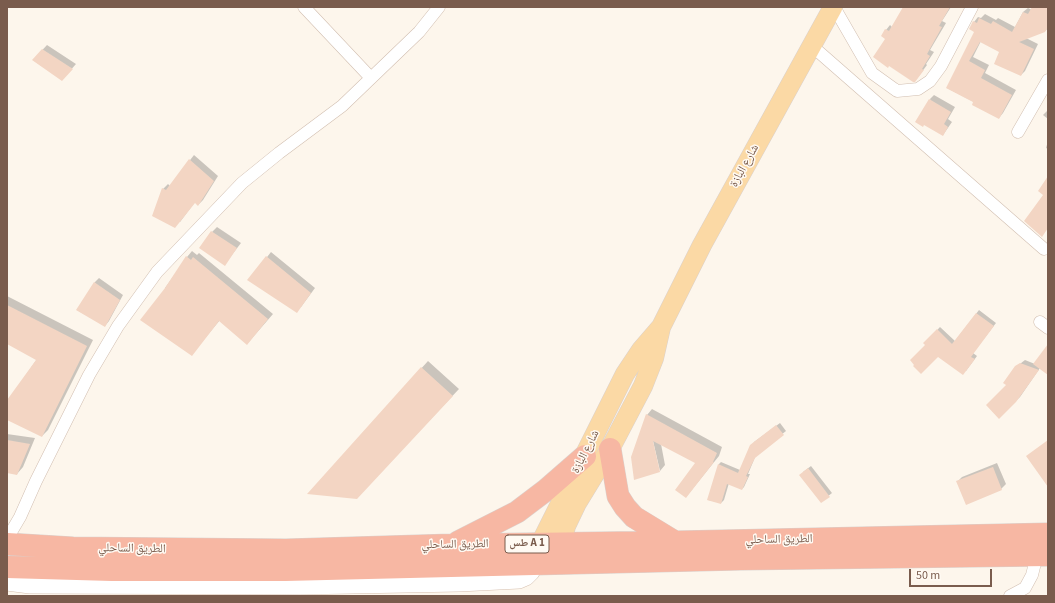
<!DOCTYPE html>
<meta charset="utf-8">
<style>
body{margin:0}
#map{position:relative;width:1055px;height:603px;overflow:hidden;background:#fdf6ec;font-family:"Source Sans 3",sans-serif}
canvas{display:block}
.frame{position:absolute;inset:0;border:8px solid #7a5c4d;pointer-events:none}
.scale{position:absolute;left:909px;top:569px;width:83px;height:18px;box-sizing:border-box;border:2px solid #7a5c4d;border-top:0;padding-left:5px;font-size:12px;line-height:14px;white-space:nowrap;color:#7a5c4d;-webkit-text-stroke:3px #fffaf3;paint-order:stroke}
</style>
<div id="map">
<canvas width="1055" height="603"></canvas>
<div class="frame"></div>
<div class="scale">50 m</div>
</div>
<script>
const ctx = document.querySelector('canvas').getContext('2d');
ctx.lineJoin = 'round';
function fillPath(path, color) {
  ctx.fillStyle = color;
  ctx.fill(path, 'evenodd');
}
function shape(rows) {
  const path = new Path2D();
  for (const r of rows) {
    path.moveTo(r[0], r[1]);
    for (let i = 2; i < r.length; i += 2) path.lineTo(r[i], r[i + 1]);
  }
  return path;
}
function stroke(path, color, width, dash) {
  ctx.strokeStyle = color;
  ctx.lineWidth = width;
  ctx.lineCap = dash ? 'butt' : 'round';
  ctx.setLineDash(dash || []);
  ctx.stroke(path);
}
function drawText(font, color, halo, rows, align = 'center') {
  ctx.font = font + ' "Source Sans 3","Noto Naskh Arabic",sans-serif';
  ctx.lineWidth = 3;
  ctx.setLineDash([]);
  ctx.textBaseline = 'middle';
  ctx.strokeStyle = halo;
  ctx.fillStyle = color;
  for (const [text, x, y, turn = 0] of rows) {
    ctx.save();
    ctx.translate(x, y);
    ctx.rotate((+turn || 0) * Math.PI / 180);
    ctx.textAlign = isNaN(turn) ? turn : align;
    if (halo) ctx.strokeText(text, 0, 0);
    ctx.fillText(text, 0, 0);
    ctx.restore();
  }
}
fillPath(shape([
 [904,7,951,7,942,21,946,23,930,50,934,52,926,64,927,65,915,81,887,39,886,30,890,25,892,27],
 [1033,7,1048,7,1048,28,1045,31,1026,38,1038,44,1025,71,1021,75,1001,52,981,41,973,57,989,65,985,73,1016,90,1003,113,999,118,974,102,947,88,975,32,974,22,978,17,981,18,985,14,996,20,998,18,1015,27,1023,12,1028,8,1032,10],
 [47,45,76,64,62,80,33,60],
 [934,95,955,107,948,119,952,122,943,135,930,99],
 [1047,111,1048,111,1048,119,1043,115],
 [1048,141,1048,149,1046,148],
 [194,155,218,176,203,200,198,205,195,202,180,222,163,189,168,184,170,186],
 [217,227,241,243,225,264,212,232],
 [192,251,197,255,199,253,273,314,247,344,220,320,192,354,165,288,187,257],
 [271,252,315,288,301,307,249,280],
 [99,278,123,295,109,321,105,326,77,310,95,282],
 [7,296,93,340,48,430,42,436,7,419,7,402,37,359,7,343],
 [979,310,996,323,973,353,977,356,966,371,925,343,940,327,955,341],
 [1048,347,1048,373,1040,368,1020,397,999,417,1007,385,1016,367,1025,360,1035,364],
 [428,361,459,389,363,491,309,493],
 [652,409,722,447,719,456,686,497,697,463,661,444,665,465,660,471,647,415],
 [780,423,786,431,756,455,748,474,750,474,744,487,742,489,729,483,724,500,721,503,708,500,719,464,721,462,740,470,754,442],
 [7,434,35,438,23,467,17,474,7,472],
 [997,463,1006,484,1001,489,958,481,962,477],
 [811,466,832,493,821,502,803,472]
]), '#0003');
fillPath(shape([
 [903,7,950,7,939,26,942,27,927,54,930,56,922,69,924,70,915,82,913,82,889,66,888,68,873,57,885,39,881,36,885,29,889,31],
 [1032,7,1048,7,1048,27,1045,32,1019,42,1034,49,1021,76,994,64,999,52,980,42,969,61,985,70,981,78,1012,95,999,119,972,105,973,102,946,88,974,32,969,29,973,21,977,23,979,18,991,24,993,21,1012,32,1023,12,1028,14],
 [42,49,73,69,62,81,32,60],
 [929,99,951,112,944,124,948,127,943,136,924,125,923,127,915,122],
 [189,159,214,181,198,206,195,203,175,228,152,216,162,188,166,190],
 [1048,176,1048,228,1042,237,1024,221,1043,195,1038,191],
 [211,231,237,248,225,266,199,248],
 [186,256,191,260,193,257,268,319,247,345,219,321,192,356,140,320,165,288],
 [266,256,311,293,297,313,247,280],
 [94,282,120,300,105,327,76,310],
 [7,305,87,346,42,437,7,420,7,400,36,360,7,344],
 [976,313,994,326,971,357,975,359,963,375,938,357,921,374,913,366,914,365,910,360,925,345,923,343,937,329,952,344],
 [1048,344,1048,375,1033,364],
 [1020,363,1039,370,1016,402,999,419,986,405,1006,385,1003,383,1015,366],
 [421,367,453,396,357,499,307,494],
 [646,414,717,453,713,462,714,462,686,498,675,490,695,463,653,441,660,472,634,480,631,457],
 [776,425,784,435,755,458,746,476,748,477,742,490,727,484,721,504,707,500,718,464,738,473,750,445],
 [7,440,30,444,17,475,7,473],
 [1048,440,1048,487,1026,456],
 [993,467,1002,490,966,505,956,481],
 [808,468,830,497,821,503,799,475]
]), '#f3d5c3');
const street = shape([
 [304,7,371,78],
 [834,7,872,73,897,91,918,89,930,81,941,66,972,7],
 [812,46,1044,249],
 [1018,132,1048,80],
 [1040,322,1048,328],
 [7,539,20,517,36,481,89,375,118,326,157,272,242,183,279,153,342,106,419,32,439,7],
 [1010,596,1025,588,1032,575,1037,555]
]);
const secondary = shape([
 [7,582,30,585,300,586,459,583,519,580,526,577,531,572,535,564]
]);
const primary = shape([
 [537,556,540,544,625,374,641,350,660,328],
 [558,558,566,526,577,503,610,449,643,386,654,358,661,327,702,245,833,7]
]);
const highway = shape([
 [610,449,618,496,625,507,634,517,675,542],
 [458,542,517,512,546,490,585,456],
 [7,544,73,548,286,550,451,545,675,542,1048,534],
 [7,567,112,570,285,570,741,559,1048,555]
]);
stroke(street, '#d1beb0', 13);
stroke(secondary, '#d6c0b0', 18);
stroke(primary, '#dad1cd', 20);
stroke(highway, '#dad1cd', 23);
stroke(street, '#fff', 12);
stroke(secondary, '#fff', 17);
stroke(primary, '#fbd9a5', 19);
stroke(highway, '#f7b7a3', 22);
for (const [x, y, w] of [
 [527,544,44]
]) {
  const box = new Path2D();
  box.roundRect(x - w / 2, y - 9, w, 18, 3);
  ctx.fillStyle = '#fffaf3';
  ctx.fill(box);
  stroke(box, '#7a5c4d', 1);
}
drawText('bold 11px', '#7a5c4d', null, [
 ["طس A 1",527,544]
]);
drawText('12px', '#7a5c4d', '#fffaf3', [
 ["شارع البازة",745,166,-61],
 ["شارع البازة",586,452,-63],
 ["الطريق الساحلي",779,540,-1],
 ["الطريق الساحلي",455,545,-1],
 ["الطريق الساحلي",132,549,1]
]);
</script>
